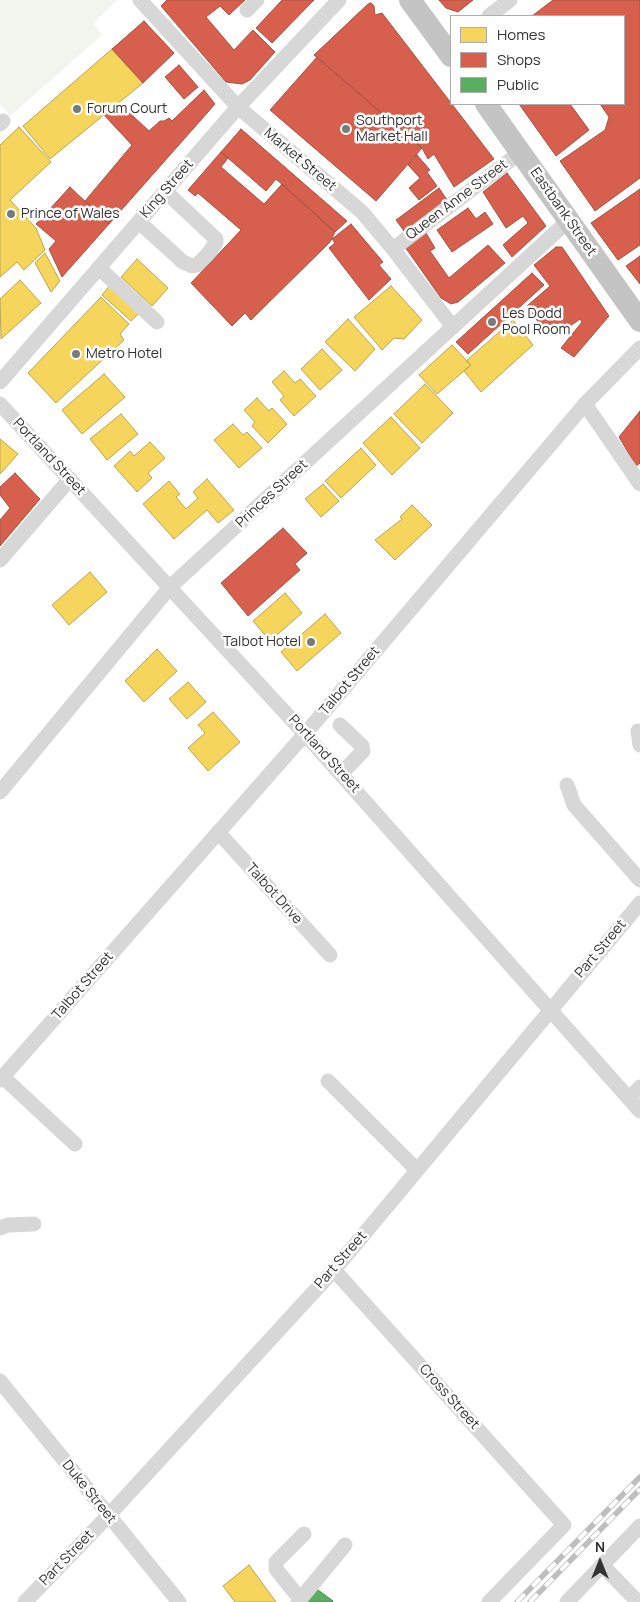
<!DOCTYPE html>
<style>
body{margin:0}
#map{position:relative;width:640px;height:1602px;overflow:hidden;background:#fff;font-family:Manrope,sans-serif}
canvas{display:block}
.legend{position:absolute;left:450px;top:15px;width:175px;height:90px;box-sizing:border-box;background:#fff;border:1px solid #adadad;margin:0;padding:6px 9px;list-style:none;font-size:15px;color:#333}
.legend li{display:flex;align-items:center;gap:10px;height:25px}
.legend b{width:25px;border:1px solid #adadad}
.north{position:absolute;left:575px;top:1537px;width:50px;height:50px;-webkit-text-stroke:4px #fff;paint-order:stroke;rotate:0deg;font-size:14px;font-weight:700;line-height:20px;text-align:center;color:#333}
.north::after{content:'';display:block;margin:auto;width:18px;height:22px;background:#333;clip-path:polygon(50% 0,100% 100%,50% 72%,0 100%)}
</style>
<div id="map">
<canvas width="640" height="1602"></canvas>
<ul class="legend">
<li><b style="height:14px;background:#f6d55c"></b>Homes</li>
<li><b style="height:14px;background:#d6604d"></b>Shops</li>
<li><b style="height:14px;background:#5aae61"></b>Public</li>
</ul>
<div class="north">N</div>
</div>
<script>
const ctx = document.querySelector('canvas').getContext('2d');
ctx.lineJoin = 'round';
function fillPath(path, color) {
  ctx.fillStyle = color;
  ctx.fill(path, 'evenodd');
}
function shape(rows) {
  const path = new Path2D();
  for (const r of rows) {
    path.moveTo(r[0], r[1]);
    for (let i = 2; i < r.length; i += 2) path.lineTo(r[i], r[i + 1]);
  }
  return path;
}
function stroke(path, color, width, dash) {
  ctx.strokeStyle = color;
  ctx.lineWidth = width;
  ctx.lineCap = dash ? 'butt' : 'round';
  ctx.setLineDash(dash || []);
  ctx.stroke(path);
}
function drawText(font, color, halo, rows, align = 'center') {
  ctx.font = font + ' Manrope,sans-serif';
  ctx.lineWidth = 5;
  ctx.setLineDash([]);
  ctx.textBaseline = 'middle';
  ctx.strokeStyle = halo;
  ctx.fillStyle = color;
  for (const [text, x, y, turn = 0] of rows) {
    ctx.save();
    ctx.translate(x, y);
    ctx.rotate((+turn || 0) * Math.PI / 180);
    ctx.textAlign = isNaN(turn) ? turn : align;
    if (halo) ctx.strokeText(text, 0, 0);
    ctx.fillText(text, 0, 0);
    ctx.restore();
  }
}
fillPath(shape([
 [0,0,117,0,93,23,102,35,10,116,0,104]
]), '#f1f5ed');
const homes = shape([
 [112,49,143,83,50,159,23,126,112,49],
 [19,127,51,162,10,200,36,228,45,250,24,270,17,262,0,277,0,145,19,127],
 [45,253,60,281,51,292,35,263,45,253],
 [137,259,168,288,152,306,121,277,137,259],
 [20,280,41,303,1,339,0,299,20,280],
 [111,284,140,312,131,321,102,295,111,284],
 [391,286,422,320,404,339,394,338,382,350,354,317,391,286],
 [101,297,129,324,120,334,124,340,56,403,28,373,101,297],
 [348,319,375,349,355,371,325,342,348,319],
 [513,320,533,345,481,392,464,371,471,365,466,361,513,320],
 [452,345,471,365,437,394,419,375,452,345],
 [322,349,342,370,320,390,301,369,322,349],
 [284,371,295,383,300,379,316,396,294,416,280,400,284,396,272,382,284,371],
 [104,374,125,397,82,434,62,410,104,374],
 [425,384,453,413,422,443,394,414,425,384],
 [257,398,269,411,272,408,287,424,268,443,252,426,255,422,244,410,257,398],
 [121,414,138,434,107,460,90,439,121,414],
 [391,417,420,448,392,475,363,443,391,417],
 [233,424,243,435,247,432,262,448,239,468,214,440,233,424],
 [0,439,18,454,0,474,0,439],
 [150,442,165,458,148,473,152,478,137,492,114,466,130,451,134,456,150,442],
 [361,448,376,465,341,498,325,481,361,448],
 [207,479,234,510,218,523,207,510,174,539,143,504,169,481,180,494,176,497,186,509,198,498,193,492,207,479],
 [323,484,339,501,321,517,305,499,323,484],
 [412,505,432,525,395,560,375,540,402,519,400,517,412,505],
 [90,572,107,592,69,625,52,605,90,572],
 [285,593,302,613,270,641,253,621,285,593],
 [325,614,341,633,297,671,281,652,325,614],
 [157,649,177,671,144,702,125,681,157,649],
 [188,682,206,702,187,719,169,699,188,682],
 [213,712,240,742,208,771,188,748,205,733,198,725,213,712],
 [249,1565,276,1602,235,1602,223,1586,249,1565]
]);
fillPath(homes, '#f6d55c');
stroke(homes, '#bca450', 1);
const shops = shape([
 [167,0,245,0,229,15,220,6,206,17,234,50,253,30,275,52,250,80,242,84,226,82,161,6,167,0],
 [282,0,314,0,272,43,256,28,282,0],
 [439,0,473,0,458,12,446,8,439,0],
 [553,0,640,0,640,178,595,211,560,161,605,130,609,117,600,104,624,104,624,16,532,16,553,0],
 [371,3,374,6,375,15,382,13,494,159,454,187,434,154,428,159,422,148,314,55,368,4,371,3],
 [144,21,174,53,143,83,112,49,144,21],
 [317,57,422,148,376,201,270,110,317,57],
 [179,65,198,87,184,99,165,77,179,65],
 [204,90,215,104,109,224,85,201,132,145,104,115,119,103,149,131,160,121,164,121,169,118,172,121,204,90],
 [519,104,570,104,589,130,556,156,519,104],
 [241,129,347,221,335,232,276,179,266,191,221,152,241,129],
 [221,152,228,158,221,167,264,204,282,184,335,232,330,242,251,320,245,313,232,326,191,283,241,230,198,193,195,196,188,190,221,152],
 [417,155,430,170,427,172,437,186,419,200,409,188,420,178,408,165,417,155],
 [507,173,546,226,512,257,503,245,528,223,523,216,506,228,483,192,507,173],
 [70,187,109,224,62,277,49,249,56,241,36,224,70,187],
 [439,188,447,200,404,231,396,220,439,188],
 [640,189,640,245,618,260,591,223,640,189],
 [468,208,476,219,485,212,493,224,452,252,437,230,468,208],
 [351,224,383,262,379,265,391,279,369,300,329,248,335,243,332,239,351,224],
 [426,233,435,248,430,251,449,278,488,245,505,263,458,302,451,304,441,298,405,247,426,233],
 [556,247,562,247,609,316,574,357,561,348,582,322,580,319,559,334,556,329,548,336,527,306,550,286,534,265,556,247],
 [640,256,640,284,626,266,640,256],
 [532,273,544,285,468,354,456,342,532,273],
 [640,411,640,463,636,466,619,437,640,411],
 [15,473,40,499,0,546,0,520,10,508,0,495,0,487,15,473],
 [283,528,307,553,295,564,300,570,248,616,221,583,283,528]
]);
fillPath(shops, '#d6604d');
stroke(shops, '#a55245', 1);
const public = shape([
 [314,1587,333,1601,332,1602,303,1602,314,1587]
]);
fillPath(public, '#5aae61');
stroke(public, '#4e8953', 1);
stroke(shape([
 [140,0,238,107,362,212,393,249,453,327],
 [247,10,257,0],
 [489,16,510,0],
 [0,124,3,121],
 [139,222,183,262,192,266,197,265,207,255,216,243,216,239,165,191],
 [393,249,521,152],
 [99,268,157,322],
 [0,382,238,107,339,0],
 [0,404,305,734,640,1111],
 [585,404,640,484],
 [0,560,70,479],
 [340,725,362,746,363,751,341,774],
 [638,731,640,745],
 [567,785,574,805,640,880],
 [0,792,171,586,569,220],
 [218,832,330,955],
 [3,1077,75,1144],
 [0,1080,305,734,585,404,640,348],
 [328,1081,417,1170],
 [629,1099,640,1087],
 [0,1228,8,1225,34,1224],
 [334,1270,564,1525,489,1602],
 [0,1381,179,1602],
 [602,1565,638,1602],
 [300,1599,276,1569,276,1562,304,1534],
 [25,1602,108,1516,334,1270,640,903],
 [298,1602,345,1545],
 [567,1602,640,1526]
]), '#d7d7d7', 15);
stroke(shape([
 [410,0,451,56],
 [486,104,640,321]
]), '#c4c4c4', 22);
const rail = shape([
 [517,1602,640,1477],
 [530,1602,640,1489]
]);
stroke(rail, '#bebebe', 5.5);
stroke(rail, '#fff', 4, [11]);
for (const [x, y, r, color] of [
 [77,109,5,"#7a7a7a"],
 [346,129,5,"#7a7a7a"],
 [11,214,5,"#7a7a7a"],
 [492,322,5,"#7a7a7a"],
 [76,354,5,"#7a7a7a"],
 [311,642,5,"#7a7a7a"]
]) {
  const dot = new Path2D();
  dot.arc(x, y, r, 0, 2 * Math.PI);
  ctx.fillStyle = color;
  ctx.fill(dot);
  stroke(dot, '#fff', 2);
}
drawText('14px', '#333', '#fff', [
 ["Forum Court",87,109],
 ["Southport",356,121],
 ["Market Hall",356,137],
 ["Prince of Wales",21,214],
 ["Les Dodd",502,314],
 ["Pool Room",502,330],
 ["Metro Hotel",86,354],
 ["Talbot Hotel",301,642,"right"]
], 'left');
drawText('14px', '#333', '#fff', [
 ["Market Street",300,160,40],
 ["King Street",167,189,-49],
 ["Queen Anne Street",457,200,-37],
 ["Eastbank Street",563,212,55],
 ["Portland Street",49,457,47],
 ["Princes Street",272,494,-43],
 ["Talbot Street",350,681,-50],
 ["Portland Street",324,754,48],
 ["Talbot Drive",274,894,48],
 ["Part Street",601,949,-50],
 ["Talbot Street",83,986,-49],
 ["Part Street",341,1260,-49],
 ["Cross Street",449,1397,48],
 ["Duke Street",89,1492,51],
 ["Part Street",67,1558,-46]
]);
</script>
